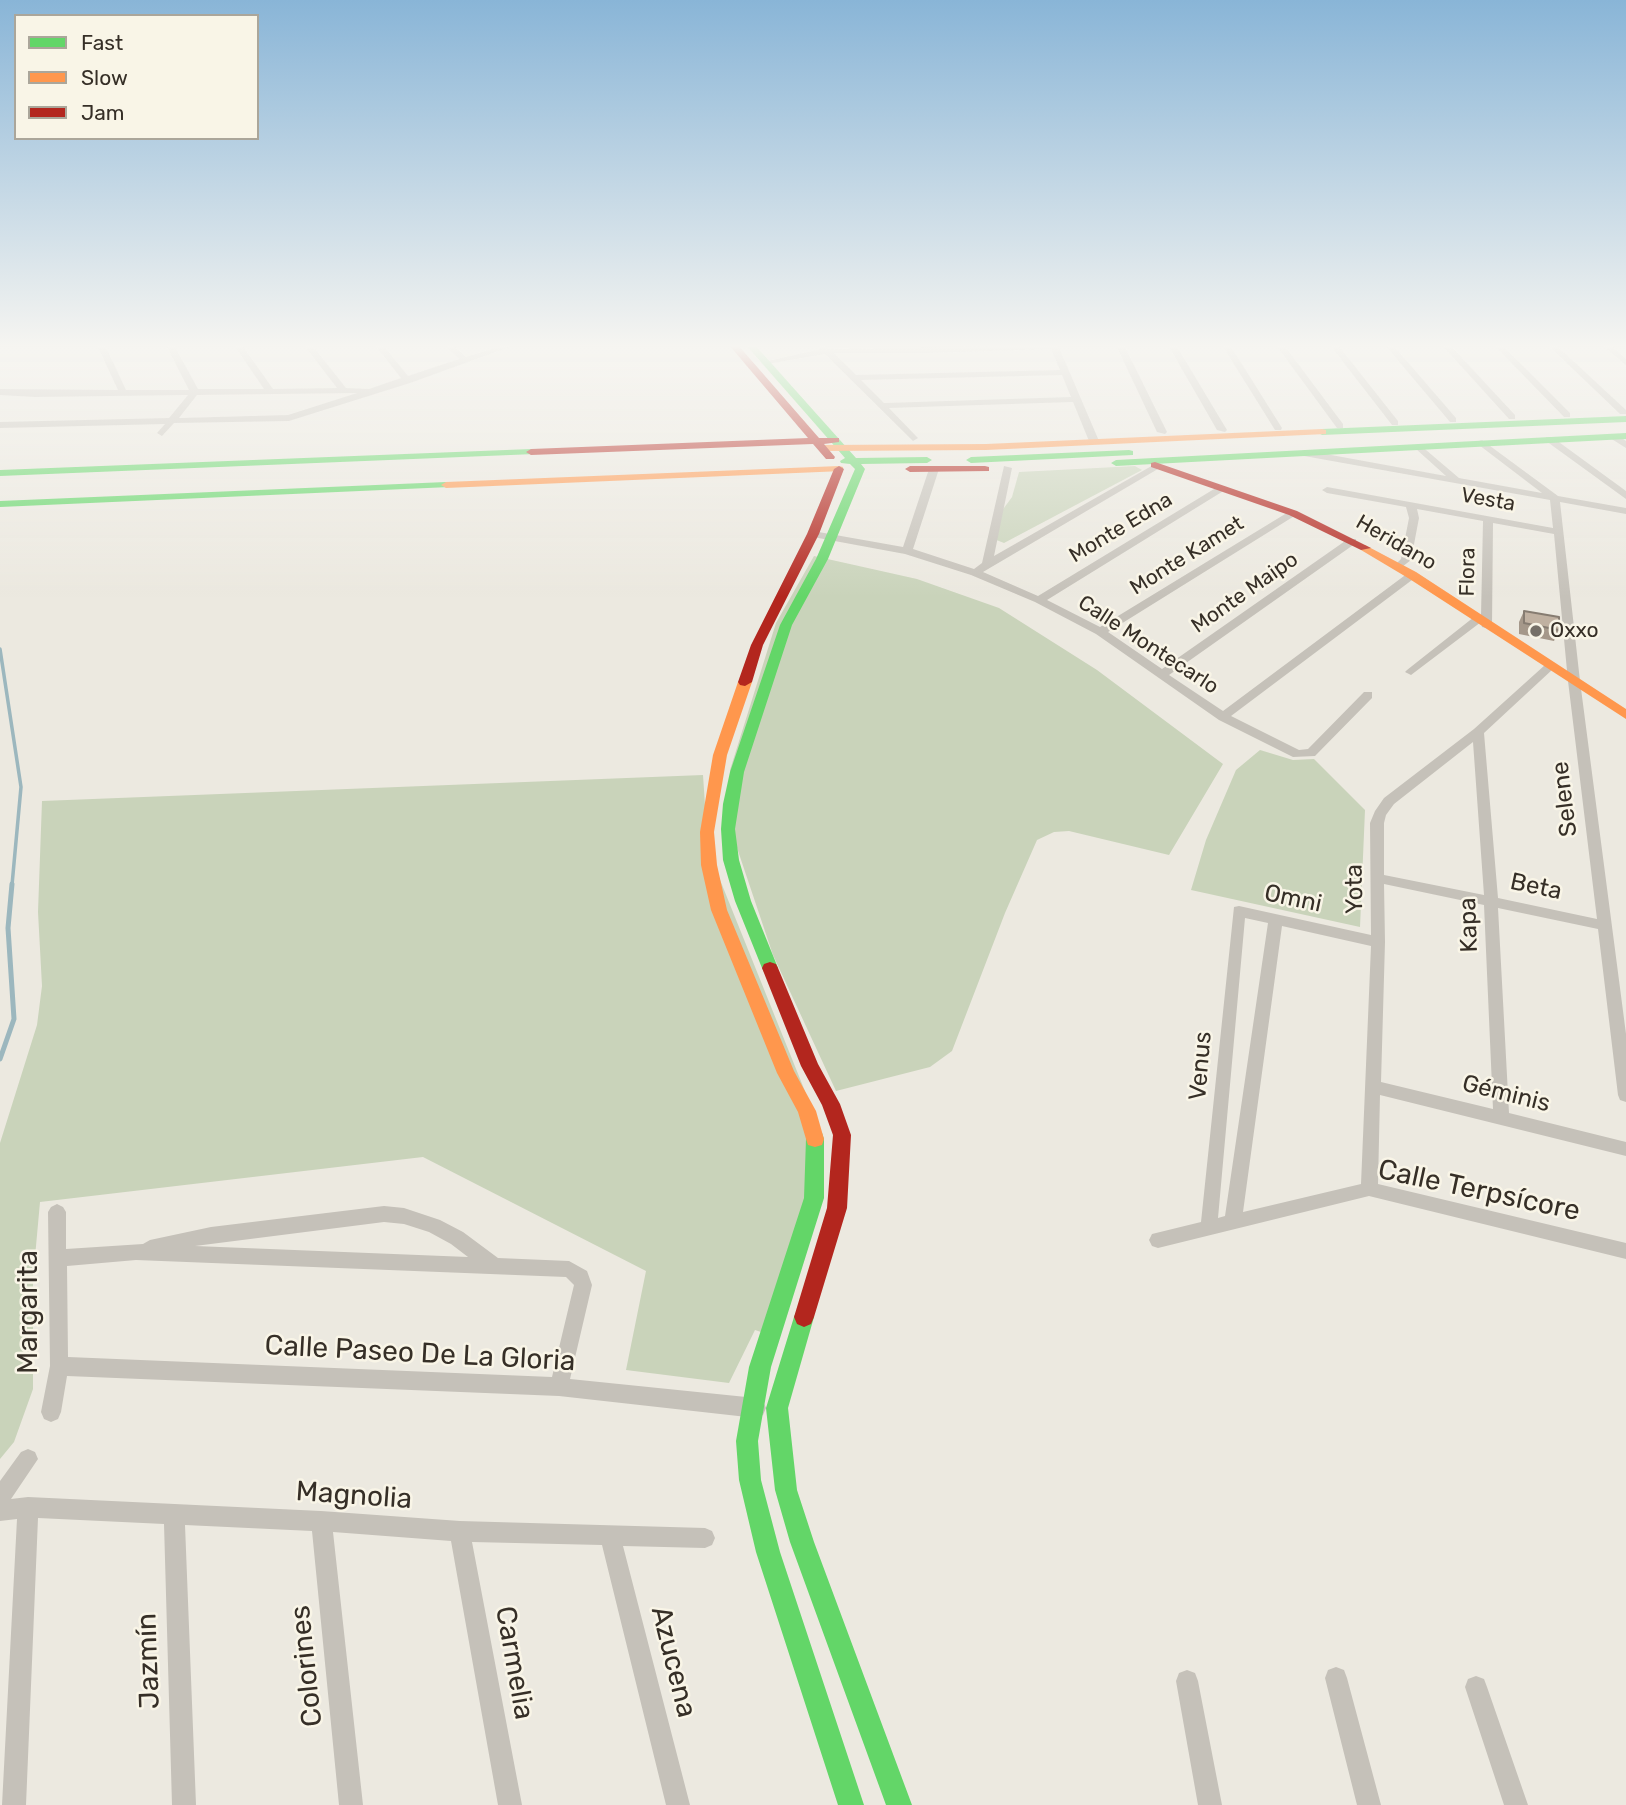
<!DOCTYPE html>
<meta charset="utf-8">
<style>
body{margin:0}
#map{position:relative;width:1626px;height:1805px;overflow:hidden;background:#ece9e0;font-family:Rubik,sans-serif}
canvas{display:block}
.legend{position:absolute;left:14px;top:14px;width:245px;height:126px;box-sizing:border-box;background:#f9f5e7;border:2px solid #aba69a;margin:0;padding:9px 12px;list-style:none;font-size:21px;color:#362f27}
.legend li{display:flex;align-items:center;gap:14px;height:35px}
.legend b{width:35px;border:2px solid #aba69a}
</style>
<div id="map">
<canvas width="1626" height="1805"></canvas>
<ul class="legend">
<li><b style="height:9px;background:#63d668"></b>Fast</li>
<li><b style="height:9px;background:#ff974d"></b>Slow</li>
<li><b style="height:9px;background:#b3261e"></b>Jam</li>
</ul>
</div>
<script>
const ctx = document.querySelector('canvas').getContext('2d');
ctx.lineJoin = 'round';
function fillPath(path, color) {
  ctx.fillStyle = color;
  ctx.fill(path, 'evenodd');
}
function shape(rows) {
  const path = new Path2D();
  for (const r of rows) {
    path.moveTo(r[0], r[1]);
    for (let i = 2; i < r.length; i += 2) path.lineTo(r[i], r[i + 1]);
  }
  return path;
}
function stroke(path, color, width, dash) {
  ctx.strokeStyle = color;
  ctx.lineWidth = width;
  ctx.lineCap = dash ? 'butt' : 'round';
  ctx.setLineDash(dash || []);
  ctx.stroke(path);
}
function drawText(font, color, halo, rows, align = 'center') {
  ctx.font = font + ' Rubik,sans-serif';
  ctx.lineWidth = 5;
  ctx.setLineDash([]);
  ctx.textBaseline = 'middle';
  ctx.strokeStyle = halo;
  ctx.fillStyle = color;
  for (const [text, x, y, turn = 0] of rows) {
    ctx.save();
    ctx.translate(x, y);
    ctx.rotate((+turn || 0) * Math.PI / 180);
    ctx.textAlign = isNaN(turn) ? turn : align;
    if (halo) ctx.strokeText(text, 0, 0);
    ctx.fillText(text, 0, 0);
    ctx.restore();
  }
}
fillPath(shape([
 [1135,466,1142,470,1004,543,994,539,1001,512,1012,497,1019,472],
 [814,556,917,579,999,608,1097,670,1223,764,1169,855,1069,831,1054,832,1037,840,1005,913,952,1051,930,1067,836,1091,773,955,732,833,730,770,776,623],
 [1260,750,1293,760,1314,759,1365,810,1360,927,1191,890,1206,840,1236,770],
 [703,775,708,850,821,1131,773,1336,755,1330,729,1383,626,1370,646,1271,423,1157,40,1202,33,1279,33,1389,14,1442,0,1459,0,1143,37,1025,42,986,38,912,42,801]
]), '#c9d3ba');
stroke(shape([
 [0,649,21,787,12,885]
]), '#9cb7be', 3.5);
stroke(shape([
 [0,1059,14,1019,8,928,12,884]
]), '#9cb7be', 5);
fillPath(shape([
 [97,345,105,345,126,390,189,390,166,345,174,345,198,389,264,389,234,345,242,345,273,389,337,388,304,345,312,345,346,388,369,389,401,378,375,345,383,345,408,376,459,359,445,345,453,345,466,357,504,345,515,345,410,383,289,421,174,423,162,436,157,433,165,424,0,428,0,422,169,418,188,395,35,397,0,395,0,389,118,390,97,345],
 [357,393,288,415,179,418,197,395,357,393],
 [822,345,829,349,1058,345,1099,441,1094,444,1089,441,1073,402,889,408,916,436,918,438,913,441,825,354,767,364,763,362,821,349,819,347,822,345],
 [1051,349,1060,370,856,375,834,353,926,353,1051,349],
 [1062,375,1071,397,884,403,861,380,1062,375],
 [1116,345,1124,345,1167,432,1165,434,1157,432,1116,345],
 [1168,345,1176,345,1227,430,1225,432,1217,430,1168,345],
 [1222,345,1230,345,1282,428,1281,430,1275,430,1222,345],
 [1276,345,1284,345,1343,424,1343,428,1337,428,1276,345],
 [1330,345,1338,345,1398,421,1398,425,1392,425,1330,345],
 [1385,345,1393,345,1456,418,1456,422,1450,422,1385,345],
 [1442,345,1450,345,1515,415,1515,419,1509,419,1442,345],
 [1494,345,1502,345,1570,413,1570,417,1564,417,1494,345],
 [1548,345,1556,345,1626,410,1626,414,1620,414,1548,345],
 [1602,345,1611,345,1626,359,1626,365,1602,345],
 [1610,434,1616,434,1626,441,1626,448,1610,438,1610,434],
 [1546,437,1552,437,1626,491,1626,499,1546,441,1546,437],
 [1482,440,1558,496,1626,508,1626,514,1560,502,1580,681,1626,1034,1626,1102,1620,1100,1618,1095,1598,929,1498,908,1509,1113,1626,1142,1626,1156,1380,1095,1378,1184,1626,1243,1626,1259,1369,1196,1158,1248,1152,1246,1149,1240,1152,1234,1201,1222,1234,907,1239,906,1371,935,1370,823,1375,811,1384,798,1474,729,1545,665,1549,664,1553,665,1553,669,1484,733,1498,898,1597,919,1568,681,1554,534,1493,523,1492,625,1486,628,1482,627,1481,622,1411,675,1405,672,1407,670,1474,617,1481,616,1483,521,1417,509,1419,518,1411,560,1398,570,1393,567,1401,559,1409,518,1406,507,1327,493,1322,490,1327,487,1553,528,1550,500,1304,456,1299,453,1304,450,1446,476,1416,449,1416,445,1419,444,1459,478,1542,493,1479,445,1479,441,1482,440],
 [1473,742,1484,895,1384,875,1384,823,1386,815,1394,804,1473,742],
 [1384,884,1484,905,1493,1109,1381,1082,1385,942,1384,884],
 [1245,918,1268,923,1225,1216,1218,1218,1245,918],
 [1282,926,1371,946,1361,1184,1243,1212,1282,926],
 [1155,464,1163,466,983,572,1038,596,1219,486,1225,486,1225,490,1047,600,1100,627,1290,511,1296,511,1296,515,1108,632,1162,669,1348,539,1356,539,1356,543,1169,675,1223,711,1408,573,1416,573,1416,577,1231,716,1299,750,1308,749,1364,692,1372,692,1372,698,1315,756,1293,757,1219,720,1096,634,1035,602,971,575,905,554,813,537,808,534,813,531,903,547,929,469,934,466,939,469,913,549,974,569,982,563,1004,466,1012,468,994,556,1155,464],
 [57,1204,63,1207,66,1212,66,1249,143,1244,150,1240,211,1227,384,1206,404,1208,440,1220,463,1232,498,1258,569,1261,587,1271,592,1285,570,1379,756,1398,763,1401,766,1408,763,1415,756,1418,559,1396,67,1376,61,1412,58,1419,51,1422,44,1419,41,1412,50,1366,48,1212,51,1207,57,1204],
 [384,1222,404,1224,429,1232,451,1244,468,1257,195,1246,384,1222],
 [136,1260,566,1277,574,1285,552,1377,68,1357,67,1266,136,1260],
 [28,1449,35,1452,38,1459,11,1499,28,1497,321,1511,460,1521,705,1528,712,1531,715,1538,712,1545,705,1548,623,1546,690,1805,666,1805,602,1545,472,1542,522,1805,498,1805,451,1541,333,1532,363,1805,339,1805,312,1531,185,1525,196,1805,172,1805,164,1524,38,1518,26,1805,2,1805,17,1519,0,1521,0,1481,21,1452,28,1449],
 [1336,1667,1344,1670,1347,1678,1381,1805,1357,1805,1325,1678,1328,1670,1336,1667],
 [1187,1670,1195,1673,1198,1681,1222,1805,1198,1805,1176,1681,1179,1673,1187,1670],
 [1476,1676,1484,1679,1487,1687,1528,1805,1504,1805,1465,1687,1468,1679,1476,1676]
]), '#c5c1b9');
fillPath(shape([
 [746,345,755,345,856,458,927,457,932,460,927,463,861,464,865,469,828,559,792,625,744,772,735,829,739,860,751,901,778,968,776,972,770,974,764,972,762,968,735,901,723,860,721,829,723,804,730,772,780,625,816,559,855,469,850,464,841,463,840,461,845,458,746,345],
 [1626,416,1626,422,1322,435,1317,432,1322,429,1626,416],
 [1626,433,1626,439,1116,466,1111,463,1116,460,1626,433],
 [531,449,536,452,535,454,0,476,0,470,531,449],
 [1129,450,1133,451,1133,455,971,463,966,460,971,457,1129,450],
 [446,482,450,483,450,487,0,507,0,501,446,482],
 [815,1131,822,1133,824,1139,824,1198,771,1367,758,1441,761,1480,780,1552,864,1805,838,1805,756,1552,739,1480,736,1441,749,1367,804,1198,806,1139,808,1133,815,1131],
 [804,1307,811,1310,814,1317,788,1408,797,1490,814,1542,912,1805,886,1805,790,1542,775,1490,766,1408,794,1317,797,1310,804,1307]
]), '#63d668');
fillPath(shape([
 [1322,429,1326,430,1326,434,986,450,823,451,818,448,823,445,986,444,1322,429],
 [839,466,843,467,843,471,446,488,441,485,446,482,839,466],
 [1365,545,1416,572,1626,709,1626,719,1408,578,1361,550,1361,546,1365,545],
 [745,678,752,682,727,755,714,832,717,865,727,910,794,1071,816,1111,824,1139,822,1145,815,1147,808,1145,806,1139,798,1112,777,1073,711,910,701,865,700,832,713,755,738,682,745,678]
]), '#ff974d');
fillPath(shape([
 [729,345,738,345,819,438,839,438,839,442,824,444,835,457,834,459,826,459,813,444,531,455,526,452,531,449,808,438,729,345],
 [1155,462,1297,511,1371,548,1361,550,1289,515,1151,467,1151,463,1155,462],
 [839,466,844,469,819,534,763,645,752,682,745,686,740,685,738,682,751,645,807,534,834,469,839,466],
 [985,466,989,467,989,471,910,472,905,469,910,466,985,466],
 [770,962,776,964,778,968,818,1064,840,1104,851,1135,847,1208,814,1317,811,1324,804,1327,797,1324,794,1317,827,1208,833,1135,822,1105,801,1066,762,968,764,964,770,962]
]), '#b3261e');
fillPath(shape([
 [1524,611,1559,630,1554,641,1519,634,1519,622]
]), '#a5988a');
const building = shape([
 [1524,611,1559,617,1559,630,1524,623,1524,611]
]);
fillPath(building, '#c0b1a1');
stroke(building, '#867c71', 2);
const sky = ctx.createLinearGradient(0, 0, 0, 597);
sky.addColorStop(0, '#89b5d7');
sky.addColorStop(0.58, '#f6f5f1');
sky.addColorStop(1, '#f6f5f100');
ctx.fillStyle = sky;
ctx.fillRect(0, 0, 1626, 597);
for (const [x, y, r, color] of [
 [1536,631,7,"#767068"]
]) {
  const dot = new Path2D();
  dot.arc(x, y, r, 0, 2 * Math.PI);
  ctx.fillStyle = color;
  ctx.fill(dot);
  stroke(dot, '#f9f5e7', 2.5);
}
drawText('21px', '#362f27', '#f9f5e7', [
 ["Vesta",1488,500,10],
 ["Monte Edna",1121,528,-31],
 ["Heridano",1396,543,30],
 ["Monte Kamet",1187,556,-32],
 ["Flora",1468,572,-89],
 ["Monte Maipo",1245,593,-35],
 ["Calle Montecarlo",1148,645,33]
]);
drawText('21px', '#362f27', '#f9f5e7', [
 ["Oxxo",1550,631]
], 'left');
drawText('24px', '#362f27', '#f9f5e7', [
 ["Selene",1565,799,-97],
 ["Beta",1536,887,12],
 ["Yota",1355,889,-91],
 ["Omni",1293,899,12],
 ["Kapa",1469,925,-92],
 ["Venus",1201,1066,-85],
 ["Géminis",1506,1094,14]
]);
drawText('28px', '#362f27', '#f9f5e7', [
 ["Calle Terpsícore",1479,1191,12],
 ["Margarita",29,1312,-90],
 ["Calle Paseo De La Gloria",420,1354,3],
 ["Magnolia",354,1496,4],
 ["Jazmín",149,1661,-92],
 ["Azucena",673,1662,76],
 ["Carmelia",514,1663,80],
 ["Colorines",307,1666,-96]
]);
</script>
